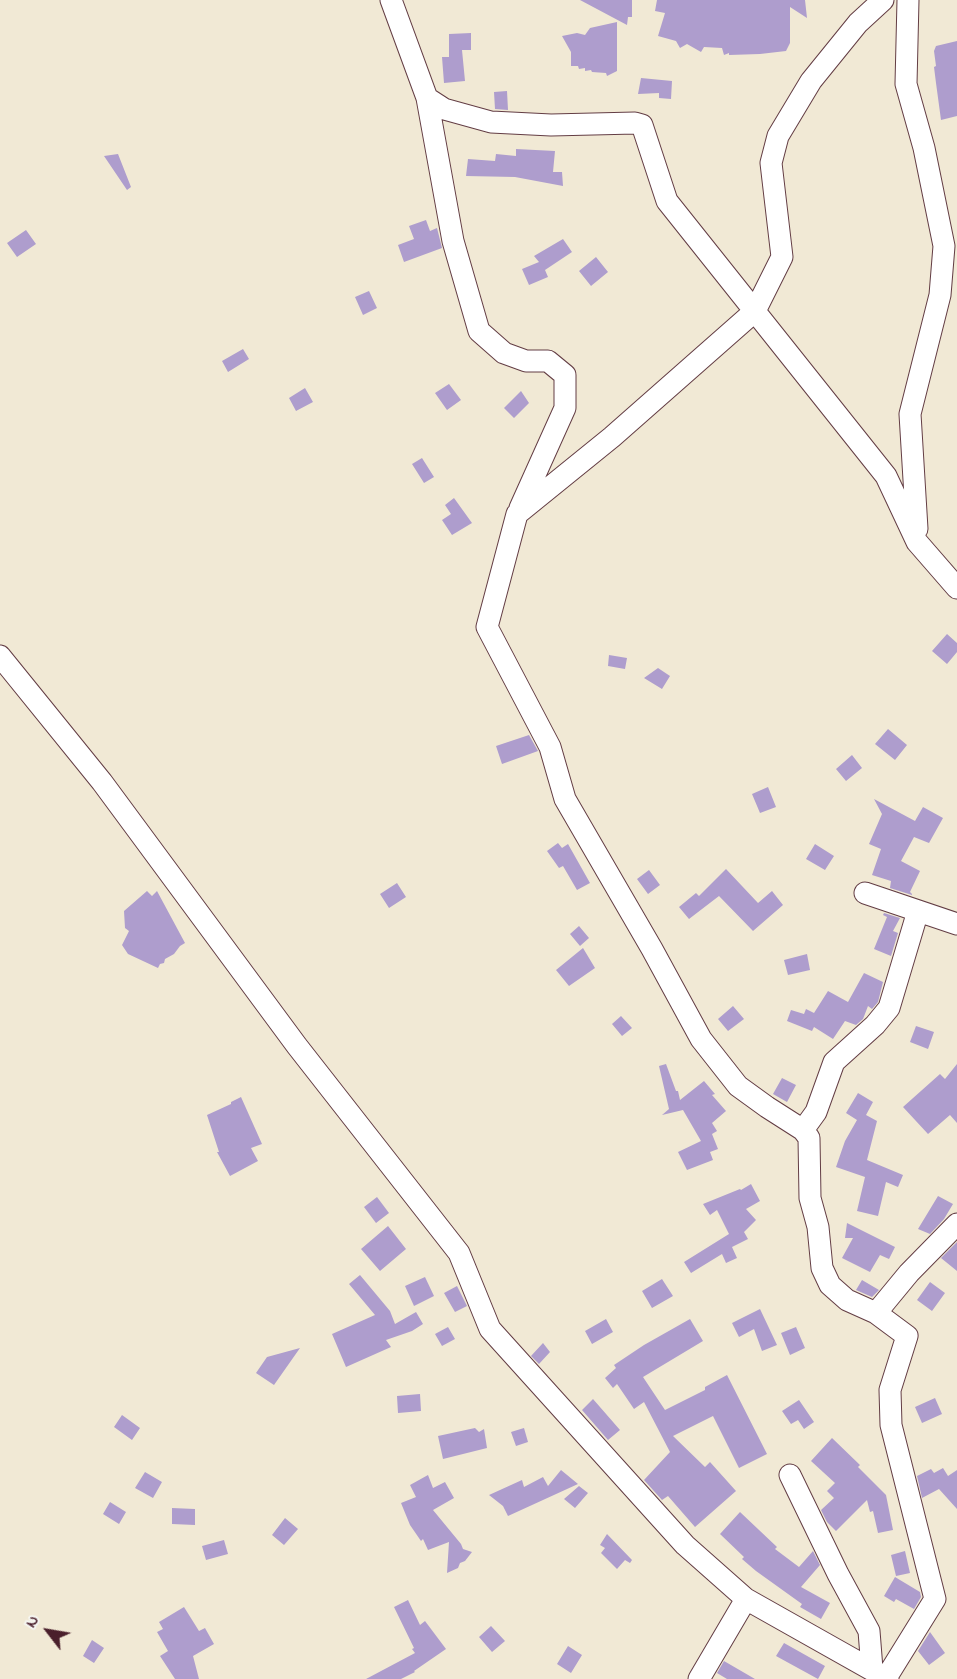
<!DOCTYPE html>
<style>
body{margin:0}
#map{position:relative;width:957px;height:1679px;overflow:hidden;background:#f1e9d5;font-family:"Indie Flower",sans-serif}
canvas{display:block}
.north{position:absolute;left:18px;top:1601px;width:60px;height:60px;-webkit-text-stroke:4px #f6f6f2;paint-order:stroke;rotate:301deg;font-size:16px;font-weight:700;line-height:24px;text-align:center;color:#4a1f2b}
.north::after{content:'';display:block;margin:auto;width:21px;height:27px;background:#4a1f2b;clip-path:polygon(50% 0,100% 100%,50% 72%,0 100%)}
</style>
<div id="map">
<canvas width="957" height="1679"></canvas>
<div class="north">N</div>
</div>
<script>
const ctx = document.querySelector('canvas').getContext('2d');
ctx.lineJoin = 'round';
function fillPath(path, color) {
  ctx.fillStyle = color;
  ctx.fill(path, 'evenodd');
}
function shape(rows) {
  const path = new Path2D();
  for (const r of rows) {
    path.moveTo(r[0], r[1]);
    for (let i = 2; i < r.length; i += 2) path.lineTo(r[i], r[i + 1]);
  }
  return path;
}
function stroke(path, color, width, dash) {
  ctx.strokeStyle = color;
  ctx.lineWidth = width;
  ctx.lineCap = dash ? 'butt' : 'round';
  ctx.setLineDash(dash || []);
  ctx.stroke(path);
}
fillPath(shape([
 [580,0,632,0,632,17,628,17,627,25],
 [657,0,805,0,807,18,790,7,790,43,786,51,760,54,729,55,729,53,724,55,722,48,704,47,701,52,687,44,680,48,676,41,658,36,665,13,655,11],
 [617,22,617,71,607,76,606,73,592,72,591,70,585,71,585,68,579,69,578,66,571,66,571,52,562,36,577,33,585,35,590,28],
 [471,33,471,50,462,50,465,81,444,83,442,57,449,57,449,34],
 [957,41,957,116,941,120,936,83,934,67,936,66,934,51,936,46],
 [641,78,672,81,671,99,659,98,659,93,638,94],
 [507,91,508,110,495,109,494,92],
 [516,149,555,151,553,172,562,172,563,186,515,177,466,176,468,159,495,161,496,154,516,156],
 [118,154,131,187,127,190,104,156],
 [426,220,430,231,437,228,442,248,404,262,398,245,414,239,409,226],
 [26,230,36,244,17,257,7,243],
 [563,239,572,252,545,270,548,277,529,285,522,269,539,262,534,256],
 [596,257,608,272,591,286,579,271],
 [369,291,377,308,363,315,355,297],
 [243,349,249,359,228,372,222,361],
 [449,384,461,400,447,410,435,393],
 [305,388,313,402,296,411,289,398],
 [521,391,529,403,514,418,504,408],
 [422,458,434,477,424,483,412,464],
 [454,498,472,523,452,535,442,520,451,514,445,505],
 [947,634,957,643,957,652,947,664,932,651],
 [609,655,627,658,625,669,608,666],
 [658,668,670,676,662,689,644,678],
 [888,729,907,745,895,760,875,744],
 [529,735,538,751,502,764,496,746],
 [852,755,862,768,846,781,836,769],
 [768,787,776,807,760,813,752,794],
 [874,799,915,821,923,807,943,818,929,843,914,837,901,861,920,871,910,892,912,894,912,895,890,888,891,881,872,875,881,849,869,844,882,814],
 [558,843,562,848,568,844,590,883,577,890,563,866,559,868,547,851],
 [815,844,834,856,825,870,806,859],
 [726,869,758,903,772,891,783,905,753,931,719,896,689,919,679,907,696,893,699,896],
 [649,870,660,885,648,894,637,879],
 [397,883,406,897,389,908,380,894],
 [147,891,152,896,157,891,185,943,180,946,174,954,165,959,164,963,160,964,158,968,128,954,122,945,129,931,125,928,124,911],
 [884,913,900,918,893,931,898,933,891,956,874,949,887,917,883,915],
 [579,926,589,938,580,946,570,934],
 [583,948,595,968,569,986,556,970],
 [807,954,810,970,788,975,784,960],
 [864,973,883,982,878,1002,872,1009,868,1006,863,1019,856,1025,845,1021,833,1039,814,1027,812,1031,787,1021,791,1010,804,1014,806,1009,814,1013,828,991,848,1002],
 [733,1006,744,1019,728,1031,718,1019],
 [621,1016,632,1028,622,1036,612,1024],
 [916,1026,934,1032,928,1049,910,1042],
 [666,1064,676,1091,678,1091,680,1100,704,1081,715,1094,712,1095,726,1111,712,1123,717,1131,712,1134,718,1149,710,1152,713,1160,687,1170,678,1152,701,1141,683,1110,662,1115,669,1109,659,1066],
 [957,1064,957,1123,950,1115,928,1134,903,1107,940,1074,945,1079],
 [782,1078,796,1085,787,1102,773,1094],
 [858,1093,873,1102,866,1115,877,1121,867,1160,903,1175,898,1187,886,1182,878,1216,857,1211,865,1177,836,1167,845,1141,857,1120,846,1113],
 [241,1097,262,1144,251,1148,258,1161,230,1176,217,1152,219,1152,207,1115,231,1104,231,1102],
 [751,1184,760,1201,746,1209,756,1220,744,1232,748,1239,732,1247,737,1258,726,1263,722,1254,691,1273,684,1262,729,1234,717,1210,710,1215,703,1204,740,1189,741,1190],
 [938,1196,953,1204,944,1219,930,1234,918,1229],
 [377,1197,389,1213,376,1223,364,1207],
 [847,1223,895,1247,889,1259,880,1255,870,1272,842,1258,853,1238,845,1238],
 [388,1226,406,1249,380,1271,361,1249],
 [957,1242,957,1271,941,1258],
 [360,1275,390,1311,395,1324,416,1312,423,1324,412,1331,386,1340,391,1347,346,1367,332,1334,375,1315,349,1284],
 [425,1277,434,1296,414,1306,405,1286],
 [662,1279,673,1296,652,1308,642,1291],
 [862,1280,879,1290,872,1297,856,1290],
 [930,1282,945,1293,932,1311,917,1300],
 [457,1286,467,1306,455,1312,444,1293],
 [760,1309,777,1345,762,1351,754,1329,739,1337,732,1323],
 [606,1319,613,1332,592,1344,585,1331],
 [690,1319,703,1341,643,1377,665,1410,705,1390,705,1387,727,1375,767,1454,739,1468,713,1416,673,1436,705,1467,710,1462,736,1491,695,1527,668,1496,662,1500,644,1480,670,1452,644,1402,634,1409,617,1384,613,1388,605,1378,616,1368,614,1365,644,1345],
 [448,1327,455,1339,442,1346,435,1334],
 [796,1327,805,1348,790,1355,781,1333],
 [543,1343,550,1352,539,1364,531,1356],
 [300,1348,274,1385,256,1373,267,1357],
 [420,1394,421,1411,398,1413,397,1396],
 [935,1398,942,1414,922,1423,915,1407],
 [593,1399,620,1430,608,1440,582,1410],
 [799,1400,814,1422,804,1429,798,1420,791,1424,782,1411],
 [122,1415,140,1428,132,1440,114,1427],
 [475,1428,479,1432,484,1429,487,1448,443,1459,438,1436],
 [524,1428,528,1442,516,1446,511,1432],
 [832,1438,860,1465,858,1467,886,1495,893,1530,878,1533,873,1511,870,1512,867,1500,836,1531,827,1522,821,1510,834,1498,827,1491,835,1483,811,1461],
 [943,1468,948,1476,957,1470,957,1509,939,1489,922,1498,917,1476,931,1469,934,1473],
 [561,1470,578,1484,508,1516,503,1506,489,1495,522,1480,524,1487,543,1477,548,1486],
 [145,1472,162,1482,153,1498,135,1488],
 [428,1475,433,1488,445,1482,454,1498,433,1510,461,1544,463,1549,472,1552,465,1561,460,1563,458,1568,447,1573,449,1542,428,1550,423,1539,421,1541,410,1525,401,1503,416,1497,410,1485],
 [579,1486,588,1493,575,1508,564,1499],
 [110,1502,126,1512,119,1524,103,1514],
 [172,1508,195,1509,195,1525,172,1524],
 [740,1512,777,1547,775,1549,799,1567,813,1551,820,1565,801,1587,830,1603,821,1619,800,1607,802,1604,756,1571,742,1559,744,1557,720,1534],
 [285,1518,298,1529,284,1545,272,1535],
 [607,1534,632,1560,630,1563,625,1560,617,1569,601,1553,605,1548,600,1545],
 [224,1540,228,1554,206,1560,202,1546],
 [905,1551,910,1573,896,1576,891,1555],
 [895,1577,920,1592,921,1597,914,1609,896,1599,894,1602,884,1596],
 [408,1600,420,1625,425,1621,446,1649,414,1671,415,1672,401,1679,366,1679,415,1653,412,1649,414,1648,394,1607],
 [184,1607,199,1631,205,1628,214,1644,193,1656,199,1679,175,1679,160,1656,168,1651,157,1632,163,1629,159,1622],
 [491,1626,505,1641,492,1652,479,1637],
 [930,1632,945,1653,929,1665,918,1651],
 [92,1640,104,1648,94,1663,83,1656],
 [784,1643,825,1666,818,1679,776,1656],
 [568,1646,582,1655,571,1673,557,1664],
 [724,1661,755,1679,727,1679,717,1673]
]), '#ae9dcd');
const minor = shape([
 [391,0,427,98,444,109,491,122,551,125,635,123,642,125,667,201,886,476,917,542,957,588],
 [908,0,906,84,924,148,944,246,940,295,910,414,917,529],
 [427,98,453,241,479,331,504,353,526,361,548,361,565,375,565,408,520,508],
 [0,656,102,782,297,1046,459,1253,490,1329,685,1545,746,1599,888,1679],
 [865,893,957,924],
 [803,1130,767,1107,738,1086,701,1039,652,949,565,799,550,747,487,627,517,514,612,437,755,311,782,257,771,163,778,136,811,81,858,23,883,0],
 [876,1313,909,1273,957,1224],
 [790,1475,838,1574,869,1631,872,1669],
 [886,1678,935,1599,891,1425,890,1390,907,1336,876,1313,847,1300,830,1285,822,1268,818,1227,810,1198,809,1138,803,1130,816,1112,834,1062,875,1025,889,1008,918,911],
 [699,1679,746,1599]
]);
stroke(minor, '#633d44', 23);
stroke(minor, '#fff', 21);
</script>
